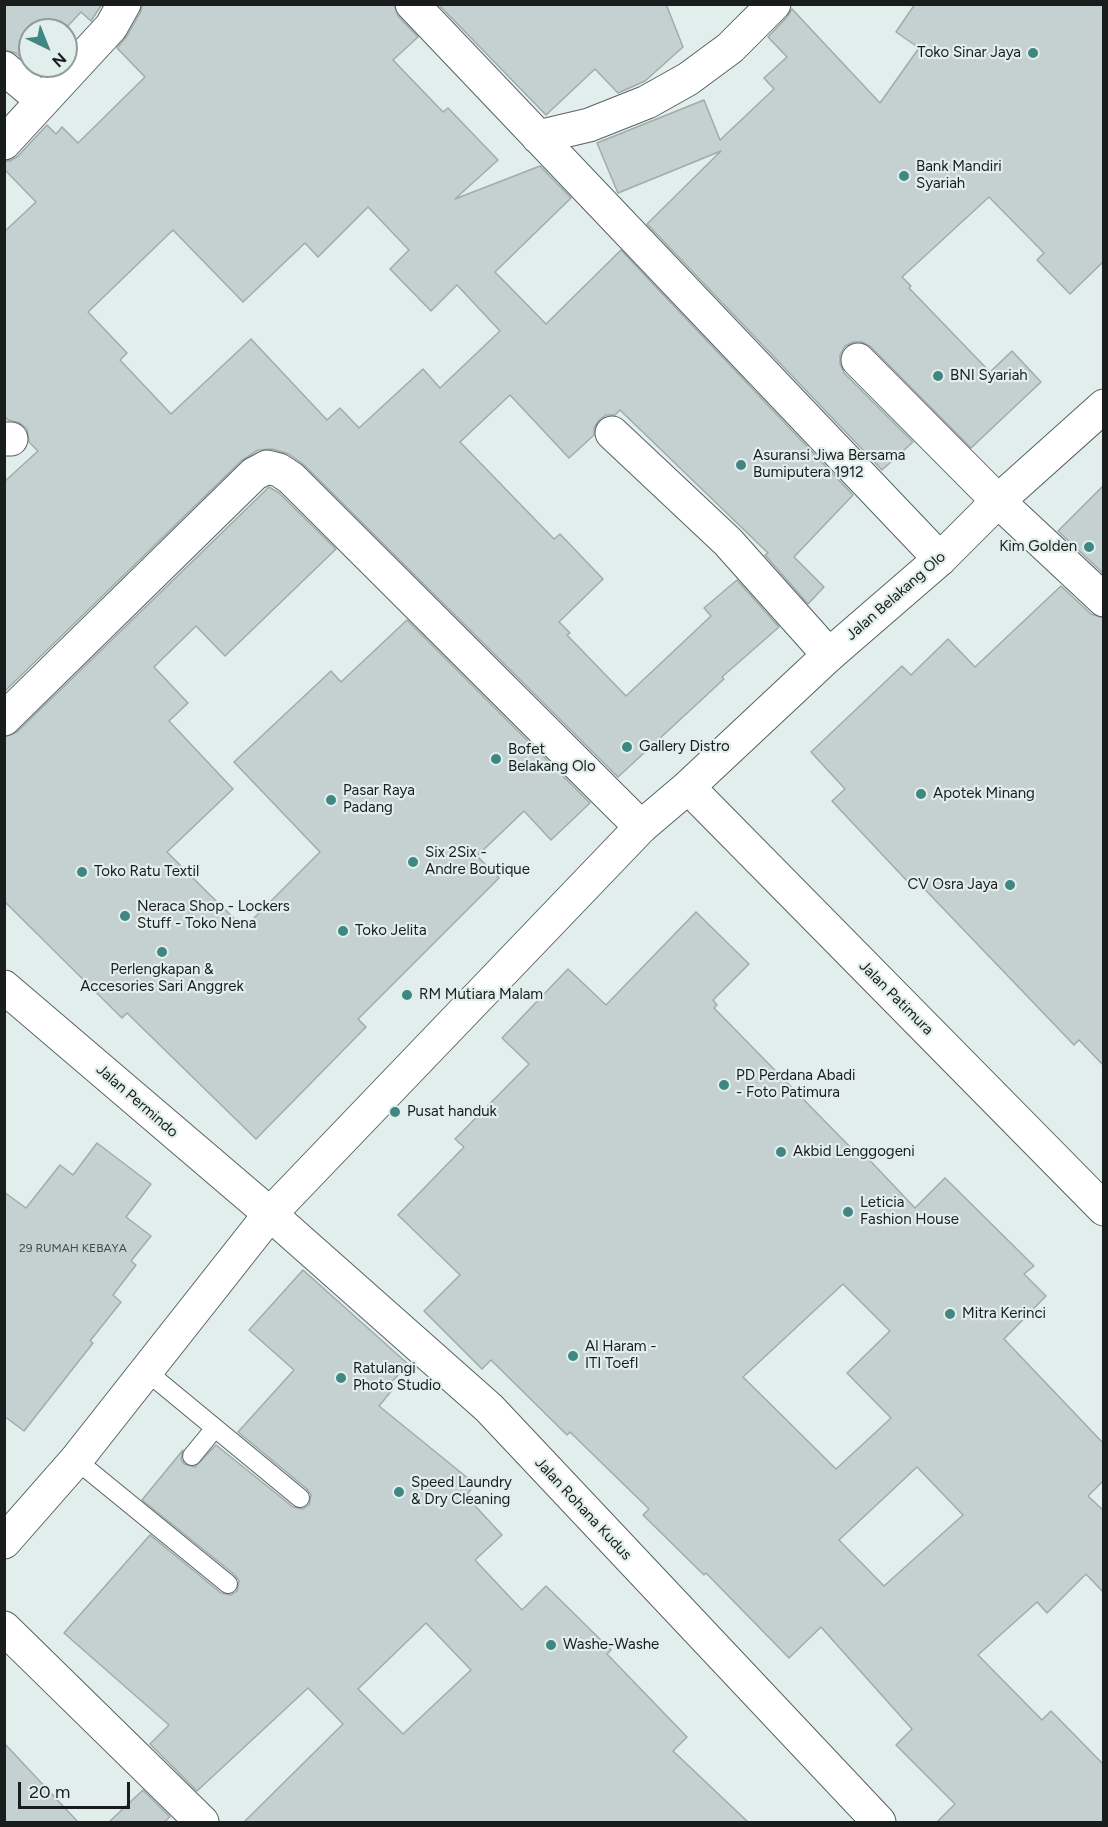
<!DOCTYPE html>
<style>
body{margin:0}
#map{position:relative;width:1108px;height:1827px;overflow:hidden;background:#e1eeec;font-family:Figtree,sans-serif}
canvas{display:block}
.frame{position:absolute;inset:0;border:6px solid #191e1d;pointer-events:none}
.north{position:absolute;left:18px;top:18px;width:60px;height:60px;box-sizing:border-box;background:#e1eeec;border:2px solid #919b99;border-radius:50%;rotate:137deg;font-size:16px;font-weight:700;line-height:24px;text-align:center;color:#191e1d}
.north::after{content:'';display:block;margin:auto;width:21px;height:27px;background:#408782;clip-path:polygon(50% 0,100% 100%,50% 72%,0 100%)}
.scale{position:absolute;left:18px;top:1782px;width:112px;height:27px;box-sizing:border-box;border:3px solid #191e1d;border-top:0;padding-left:8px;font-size:18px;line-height:21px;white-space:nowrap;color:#191e1d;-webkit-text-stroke:4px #e1eeec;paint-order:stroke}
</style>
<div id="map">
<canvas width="1108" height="1827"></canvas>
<div class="frame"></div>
<div class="north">N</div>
<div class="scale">20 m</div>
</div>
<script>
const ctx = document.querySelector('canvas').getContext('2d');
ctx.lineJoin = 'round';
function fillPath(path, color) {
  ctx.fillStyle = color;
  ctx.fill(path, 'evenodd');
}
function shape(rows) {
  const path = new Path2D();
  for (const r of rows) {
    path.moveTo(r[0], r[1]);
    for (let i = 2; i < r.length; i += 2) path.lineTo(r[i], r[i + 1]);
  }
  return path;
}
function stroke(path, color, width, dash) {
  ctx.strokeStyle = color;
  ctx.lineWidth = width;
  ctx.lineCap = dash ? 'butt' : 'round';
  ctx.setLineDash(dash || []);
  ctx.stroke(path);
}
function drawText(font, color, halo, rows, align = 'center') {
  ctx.font = font + ' Figtree,sans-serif';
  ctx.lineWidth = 4.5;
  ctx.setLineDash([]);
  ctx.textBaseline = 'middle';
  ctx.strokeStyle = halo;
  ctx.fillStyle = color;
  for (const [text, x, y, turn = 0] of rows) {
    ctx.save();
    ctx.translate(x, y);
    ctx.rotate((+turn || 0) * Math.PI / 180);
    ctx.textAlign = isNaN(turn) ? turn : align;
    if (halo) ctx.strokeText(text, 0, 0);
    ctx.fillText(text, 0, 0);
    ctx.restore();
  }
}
const building = shape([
 [4,4,102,4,91,21,81,12,64,30,30,30,30,65,16,53,4,50,4,4],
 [143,4,394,4,398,16,418,37,393,60,443,112,448,108,498,160,455,199,540,166,571,198,495,272,546,324,621,250,853,495,794,557,824,587,808,604,765,555,768,553,620,410,615,415,606,415,599,420,594,428,594,435,569,458,510,395,460,442,554,539,560,534,603,579,559,622,570,633,567,635,626,696,711,616,704,608,737,580,779,627,722,677,724,679,618,777,304,465,289,454,272,449,258,450,241,461,4,692,4,482,38,451,29,442,27,429,20,423,8,420,4,416,4,232,36,202,4,169,4,161,10,161,18,156,47,125,56,134,62,127,78,143,145,77,117,48,127,36,140,13,143,4],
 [368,207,409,250,390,269,431,311,457,285,500,331,440,388,423,369,359,428,340,408,327,420,251,339,171,414,120,360,127,353,88,312,173,230,243,302,305,243,318,257,368,207],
 [438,4,666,4,683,47,645,81,618,93,595,69,546,115,438,4],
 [915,4,1104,4,1104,261,1070,294,1037,260,1044,253,989,197,902,277,911,286,909,288,990,372,1012,351,1041,382,971,448,871,347,862,342,853,342,845,346,840,355,840,364,844,373,913,442,882,470,647,224,721,151,618,193,597,143,704,100,720,140,774,89,764,78,787,57,768,37,787,17,792,9,880,103,919,48,896,32,915,4],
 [1104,485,1104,574,1058,531,1104,485],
 [269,487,279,493,336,549,225,656,196,626,154,667,188,703,169,721,233,789,167,852,206,891,244,928,320,852,234,762,331,671,341,682,407,620,590,803,551,840,524,811,477,856,499,878,358,1019,366,1027,256,1139,127,1013,122,1018,4,901,4,737,17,732,269,487],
 [1061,586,1091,614,1104,618,1104,1066,1079,1040,1074,1045,913,877,908,882,832,801,845,789,811,752,902,666,911,675,948,639,975,667,1061,586],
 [696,912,749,964,713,1000,717,1005,714,1008,856,1153,860,1150,915,1208,945,1178,1034,1266,1024,1274,1046,1296,1004,1339,1104,1444,1104,1480,1088,1496,1104,1511,1104,1593,1086,1574,1047,1613,1037,1602,978,1655,1042,1720,1051,1711,1104,1765,1104,1822,937,1822,955,1804,896,1745,912,1729,821,1627,789,1658,706,1573,704,1575,643,1515,649,1509,570,1432,567,1435,491,1360,482,1369,424,1311,460,1275,398,1215,464,1147,455,1139,529,1064,502,1038,568,969,606,1005,696,912],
 [843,1284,890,1331,847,1373,891,1418,836,1469,743,1377,843,1284],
 [917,1467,963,1515,884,1586,839,1540,917,1467],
 [97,1143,151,1184,126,1217,151,1236,131,1261,136,1265,113,1295,121,1302,90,1341,93,1343,24,1431,4,1416,4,1192,26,1208,60,1165,73,1175,97,1143],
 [303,1270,408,1364,389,1385,393,1389,379,1406,475,1484,466,1496,502,1535,475,1560,522,1610,546,1586,611,1650,607,1654,687,1737,673,1751,748,1822,244,1822,343,1724,308,1688,197,1791,150,1744,169,1725,64,1633,150,1535,221,1593,231,1595,237,1591,239,1581,235,1575,142,1500,183,1450,181,1459,184,1464,195,1467,216,1445,293,1507,303,1509,309,1505,311,1495,307,1489,238,1432,294,1370,249,1330,303,1270],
 [426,1623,471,1670,403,1734,358,1689,426,1623],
 [4,1743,78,1822,4,1822,4,1743],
 [143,1790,170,1817,164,1822,109,1822,143,1790]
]);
fillPath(building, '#c5d1d0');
stroke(building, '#a0acaa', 1.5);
const lane = shape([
 [146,1371,300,1498],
 [192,1456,215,1428],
 [76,1460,228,1584]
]);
const street = shape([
 [412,4,940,559],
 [4,68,42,100],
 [538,137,589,125,647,102,688,79,730,48,774,4],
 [4,143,111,27,124,4],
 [858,360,998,501,1104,600],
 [612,433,728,542,829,655],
 [4,439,11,439],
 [4,719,254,474,267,467,279,470,291,478,641,827],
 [270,1214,489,1408,879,1822],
 [4,1628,202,1822]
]);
const secondary = shape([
 [688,787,1104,1209],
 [4,987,270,1214],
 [4,1542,76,1460,270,1214,641,827,688,787,829,655,940,559,998,501,1104,406]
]);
stroke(lane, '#586362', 20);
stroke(street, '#586362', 35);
stroke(secondary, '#586362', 35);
stroke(lane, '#fff', 18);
stroke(street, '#fff', 33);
stroke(secondary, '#fff', 33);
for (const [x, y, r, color] of [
 [1033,53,6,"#408782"],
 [904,176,6,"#408782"],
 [938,376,6,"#408782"],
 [741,465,6,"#408782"],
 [1089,547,6,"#408782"],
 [627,747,6,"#408782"],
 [496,759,6,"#408782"],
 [921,794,6,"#408782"],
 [331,800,6,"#408782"],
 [413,862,6,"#408782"],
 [82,872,6,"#408782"],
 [1010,885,6,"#408782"],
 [125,916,6,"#408782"],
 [343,931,6,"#408782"],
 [162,952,6,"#408782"],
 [407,995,6,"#408782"],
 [724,1085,6,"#408782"],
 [395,1112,6,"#408782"],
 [781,1152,6,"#408782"],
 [848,1212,6,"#408782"],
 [950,1314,6,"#408782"],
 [573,1356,6,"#408782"],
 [341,1378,6,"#408782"],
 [399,1492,6,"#408782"],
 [551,1645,6,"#408782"]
]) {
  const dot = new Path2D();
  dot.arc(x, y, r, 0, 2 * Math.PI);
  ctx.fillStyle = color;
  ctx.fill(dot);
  stroke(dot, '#e1eeec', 2);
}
drawText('12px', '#444b4a', null, [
 ["29 RUMAH KEBAYA",73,1248]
]);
drawText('15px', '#191e1d', '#e1eeec', [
 ["Toko Sinar Jaya",1021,53,"right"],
 ["Bank Mandiri",916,167],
 ["Syariah",916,184],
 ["BNI Syariah",950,376],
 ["Asuransi Jiwa Bersama",753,456],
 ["Bumiputera 1912",753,473],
 ["Kim Golden",1077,547,"right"],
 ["Gallery Distro",639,747],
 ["Bofet",508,750],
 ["Belakang Olo",508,767],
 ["Pasar Raya",343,791],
 ["Padang",343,808],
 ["Apotek Minang",933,794],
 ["Six 2Six -",425,853],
 ["Andre Boutique",425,870],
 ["Toko Ratu Textil",94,872],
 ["CV Osra Jaya",998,885,"right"],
 ["Neraca Shop - Lockers",137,907],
 ["Stuff - Toko Nena",137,924],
 ["Toko Jelita",355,931],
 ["Perlengkapan &",162,970,"center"],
 ["Accesories Sari Anggrek",162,987,"center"],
 ["RM Mutiara Malam",419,995],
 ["PD Perdana Abadi",736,1076],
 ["- Foto Patimura",736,1093],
 ["Pusat handuk",407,1112],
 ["Akbid Lenggogeni",793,1152],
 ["Leticia",860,1203],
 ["Fashion House",860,1220],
 ["Mitra Kerinci",962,1314],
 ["Al Haram -",585,1347],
 ["ITI Toefl",585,1364],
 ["Ratulangi",353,1369],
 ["Photo Studio",353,1386],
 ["Speed Laundry",411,1483],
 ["& Dry Cleaning",411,1500],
 ["Washe-Washe",563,1645]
], 'left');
drawText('15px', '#191e1d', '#e1eeec', [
 ["Jalan Belakang Olo",896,596,-41],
 ["Jalan Patimura",896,998,45],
 ["Jalan Permindo",137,1101,41],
 ["Jalan Rohana Kudus",583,1509,47]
]);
</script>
